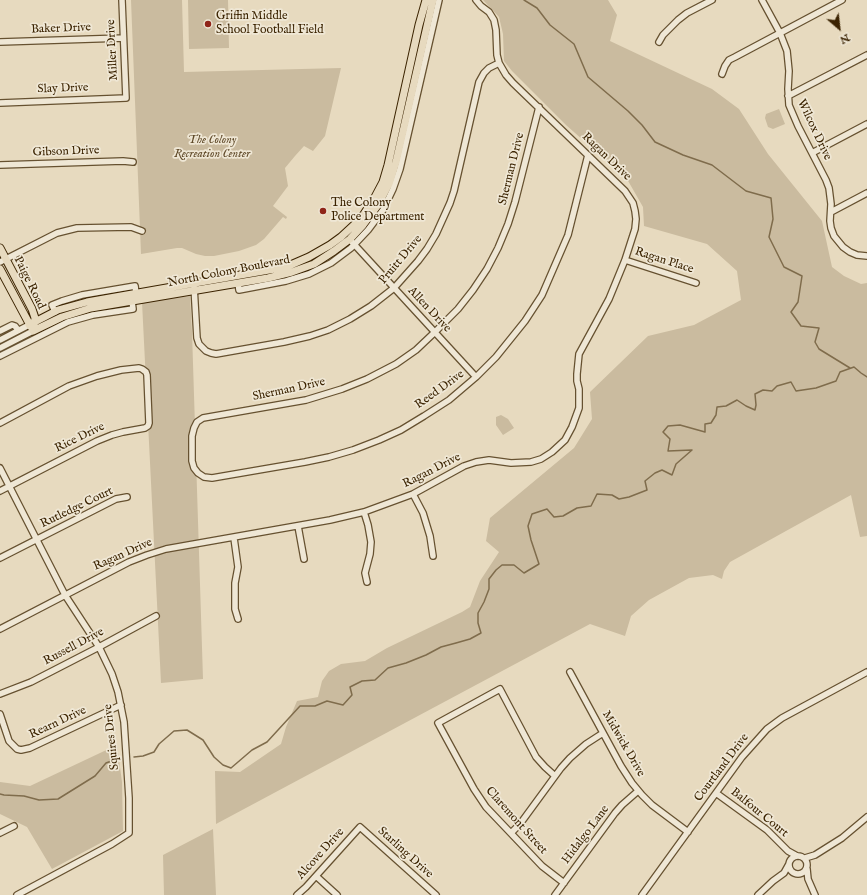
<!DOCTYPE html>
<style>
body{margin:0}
#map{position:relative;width:867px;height:895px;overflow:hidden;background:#e7dabf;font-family:"IM FELL English",serif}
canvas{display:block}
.north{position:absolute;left:819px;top:8px;width:40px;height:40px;-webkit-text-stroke:3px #efe7d5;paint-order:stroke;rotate:152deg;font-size:11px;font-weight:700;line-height:16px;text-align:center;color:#3b2301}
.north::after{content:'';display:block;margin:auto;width:14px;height:18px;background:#3b2301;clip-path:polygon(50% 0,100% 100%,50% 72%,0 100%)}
</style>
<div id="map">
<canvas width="867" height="895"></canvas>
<div class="north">N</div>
</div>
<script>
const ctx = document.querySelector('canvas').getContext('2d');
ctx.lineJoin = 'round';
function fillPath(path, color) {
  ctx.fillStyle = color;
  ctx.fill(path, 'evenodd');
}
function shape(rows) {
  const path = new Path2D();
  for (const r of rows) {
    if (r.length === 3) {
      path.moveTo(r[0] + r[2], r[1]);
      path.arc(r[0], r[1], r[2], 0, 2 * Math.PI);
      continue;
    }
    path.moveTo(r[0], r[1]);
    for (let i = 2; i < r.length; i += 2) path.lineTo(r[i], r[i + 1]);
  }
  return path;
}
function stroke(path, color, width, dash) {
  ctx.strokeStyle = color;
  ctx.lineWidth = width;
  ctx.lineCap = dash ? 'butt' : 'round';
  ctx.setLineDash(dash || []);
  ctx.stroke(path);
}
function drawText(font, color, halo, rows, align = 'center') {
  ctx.font = font + ' "IM FELL English",serif';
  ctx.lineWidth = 3.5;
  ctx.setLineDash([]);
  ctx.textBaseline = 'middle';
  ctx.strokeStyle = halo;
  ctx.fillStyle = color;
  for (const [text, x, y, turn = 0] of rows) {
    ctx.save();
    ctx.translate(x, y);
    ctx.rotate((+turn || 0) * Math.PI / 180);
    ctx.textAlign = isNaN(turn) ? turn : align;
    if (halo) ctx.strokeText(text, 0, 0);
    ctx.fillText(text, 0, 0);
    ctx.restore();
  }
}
fillPath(shape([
 [131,0,182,0,184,72,341,68,325,136,313,151,304,146,295,156,285,168,288,186,273,206,287,217,286,219,283,217,264,239,256,245,239,251,214,256,205,256,196,254,182,248,177,248,141,254],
 [188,0,228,0,229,48,189,49],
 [483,0,608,0,617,15,610,41,712,89,739,109,768,154,822,221,832,267,844,276,861,284,867,283,867,536,860,537,851,495,730,562,724,571,722,579,713,575,689,578,649,600,631,616,625,636,590,624,216,824,215,771,240,772,281,744,286,727,297,701,318,697,322,681,329,671,341,664,365,661,387,648,462,612,470,607,480,581,499,552,486,541,490,518,574,448,592,419,590,392,648,336,694,325,741,300,737,271,707,244,644,226,643,207,627,179,566,125,512,71,504,61,503,34,499,17],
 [779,109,785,124,773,129,768,127,765,118,766,114],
 [190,296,192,332,203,679,161,683,142,302],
 [501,415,508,419,514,428,503,435,496,425,496,417],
 [117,745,122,782,123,831,52,869,27,827,0,814,0,782,30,786],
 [213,829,216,895,164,895,163,855]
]), '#cabb9f');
stroke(shape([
 [524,0,537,8,550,25,574,44,588,77,628,111,642,125,655,142,683,155,712,165,746,191,771,198,773,219,769,237,784,267,802,276,798,302,791,312,801,326,819,328,815,342,819,349,850,368],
 [134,757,143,756,154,752,159,744,174,731,187,730,203,740,214,757,223,765,231,768,252,750,267,742,300,706,315,706,327,701,343,705,352,695,350,687,362,681,375,680,388,668,406,663,426,655,441,647,456,643,470,639,481,633,478,623,478,613,484,602,489,589,489,579,496,570,502,565,514,565,524,573,539,564,531,540,528,526,532,514,547,509,554,517,563,516,577,508,591,506,597,494,612,495,619,499,629,497,647,490,645,481,655,473,662,470,672,475,676,464,692,450,668,451,670,439,663,432,668,426,680,425,705,432,705,424,711,423,716,415,717,407,726,406,737,400,746,406,755,410,756,405,755,394,763,390,772,391,777,386,791,382,796,391,816,388,836,381,840,372,854,367,861,373,867,377],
 [0,794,4,795,24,796,39,800,58,799,95,776,106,763,117,759]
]), '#7f6c4c', 1.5);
const minor = shape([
 [762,0,780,33,787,51,789,71,788,89,789,105,798,126,826,180,829,188,831,204,830,221,831,228,834,236,843,247,850,252,857,255,867,256],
 [0,42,123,38],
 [659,42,663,35,678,20,687,13,712,0],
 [722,74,725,66,729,60,735,57,842,0],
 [788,96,867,55],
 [0,103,126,98,122,0],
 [539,107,515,202,508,224,498,248,487,269,473,290,458,309,435,332,416,350,396,364,367,379,342,389,306,400,203,418,197,422,194,428,192,436,192,461,194,468,198,473,204,477,212,478,305,462,329,457,353,450,379,440,401,430,424,416,449,400,476,377,496,357,525,321,542,295,568,235,588,155],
 [812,153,867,124],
 [0,165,123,161,133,162],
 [831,212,867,193],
 [352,242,476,377],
 [625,260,696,283],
 [0,262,57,233,77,228,131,227,142,231],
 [238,283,239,290,286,281,309,274,331,263,351,248,368,230,383,210,393,189,400,169,439,0],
 [194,286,197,338,199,344,206,351,211,353,216,354,284,342,310,336,328,330,350,319,371,306,394,288,418,261,427,249,436,234,450,203,454,191,479,82,484,73,489,68,499,63],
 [55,312,52,305,62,301,82,295,135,286,136,293],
 [0,331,12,325,15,326,18,330],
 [0,340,29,325],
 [0,348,33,331],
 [0,356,68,322,93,315,133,309,132,301],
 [0,423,69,386,97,376,121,370,139,368,142,369,146,372,147,375,149,423,148,426,145,428,123,432,112,435,97,441,0,491],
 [0,468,65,595,99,647,112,674,118,692,124,722,129,798,129,833,112,844,17,895],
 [413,494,423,513,430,536,433,556],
 [364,512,368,525,371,542,370,554,365,573,367,582],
 [298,526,304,559],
 [234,538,238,567,235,583,235,609,238,619],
 [0,558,116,499,127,497],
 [0,629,129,562,147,555,166,549,330,520,364,512,413,494,464,466,476,462,489,460,511,463,531,462,541,459,552,452,565,440,572,427,579,408,579,389,577,381,577,374,579,354,609,299,625,260,635,229,636,219,635,211,633,203,625,191,513,83,506,75,499,63,497,55,496,30,494,20,489,12,481,6,476,0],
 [570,672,621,766,632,783,642,795,652,805,688,832],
 [0,694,31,682,99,647,156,616],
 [0,714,9,741,17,749,21,750,30,748,121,705],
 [555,776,545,767,536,757,500,689,438,723,474,789,486,807,542,866,564,883],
 [716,793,767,830,788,851,797,856],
 [0,833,14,826],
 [511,833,520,824,561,768,570,758,586,744,603,733],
 [798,865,9],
 [805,858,815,855,842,838,867,817],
 [807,869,808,879,815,895],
 [316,876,337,895],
 [297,895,306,887,360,827,436,895],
 [555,895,615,813,622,805,638,791],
 [642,895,742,757,767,729,782,718,867,672],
 [758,895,773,881,784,873,789,864]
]);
const major = shape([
 [0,248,32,309,35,318,34,325],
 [0,269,31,327],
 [29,325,58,310,87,302,286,267,309,257,330,245,341,237,355,224,364,214,374,199,383,182,388,165,419,25,426,0],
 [33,331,62,317,91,308,268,278,292,272,314,264,334,251,350,239,363,225,378,205,389,184,396,162,433,0]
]);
stroke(minor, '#665130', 8);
stroke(major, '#3b2301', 9);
stroke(minor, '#efe7d5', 5.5);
stroke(major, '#e7dabf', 7);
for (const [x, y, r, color] of [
 [208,24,4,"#8f2418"],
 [323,211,4,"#8f2418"]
]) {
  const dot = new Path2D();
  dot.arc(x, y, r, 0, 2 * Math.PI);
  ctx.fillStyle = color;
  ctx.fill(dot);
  stroke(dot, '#efe7d5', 1.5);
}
drawText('12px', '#3b2301', '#efe7d5', [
 ["Griffin Middle",216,17],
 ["School Football Field",216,31],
 ["The Colony",331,204],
 ["Police Department",331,218]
], 'left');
drawText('12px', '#3b2301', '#efe7d5', [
 ["Baker Drive",61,29,-2],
 ["Miller Drive",113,50,-93],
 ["Slay Drive",63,89,-2],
 ["Wilcox Drive",814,130,65],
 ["Gibson Drive",66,152,-2],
 ["Ragan Drive",606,157,44],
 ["Sherman Drive",512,169,-76],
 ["Pruitt Drive",401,260,-50],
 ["Ragan Place",664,261,18],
 ["North Colony Boulevard",229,272,-11],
 ["Paige Road",29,283,64],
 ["Allen Drive",429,310,47],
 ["Sherman Drive",289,390,-12],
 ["Reed Drive",440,390,-36],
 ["Rice Drive",80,438,-26],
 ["Ragan Drive",432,471,-27],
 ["Rutledge Court",77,508,-26],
 ["Ragan Drive",123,555,-24],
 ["Russell Drive",74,647,-28],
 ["Rearn Drive",58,723,-25],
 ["Squires Drive",112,737,-96],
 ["Midwick Drive",623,744,60],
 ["Courtland Drive",722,768,-53],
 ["Balfour Court",759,813,39],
 ["Claremont Street",516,821,48],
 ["Hidalgo Lane",586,835,-53],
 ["Starling Drive",405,853,42],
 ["Alcove Drive",321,854,-48]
]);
drawText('italic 12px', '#5f4928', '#efe7d5', [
 ["The Colony",212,141],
 ["Recreation Center",212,155]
]);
</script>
